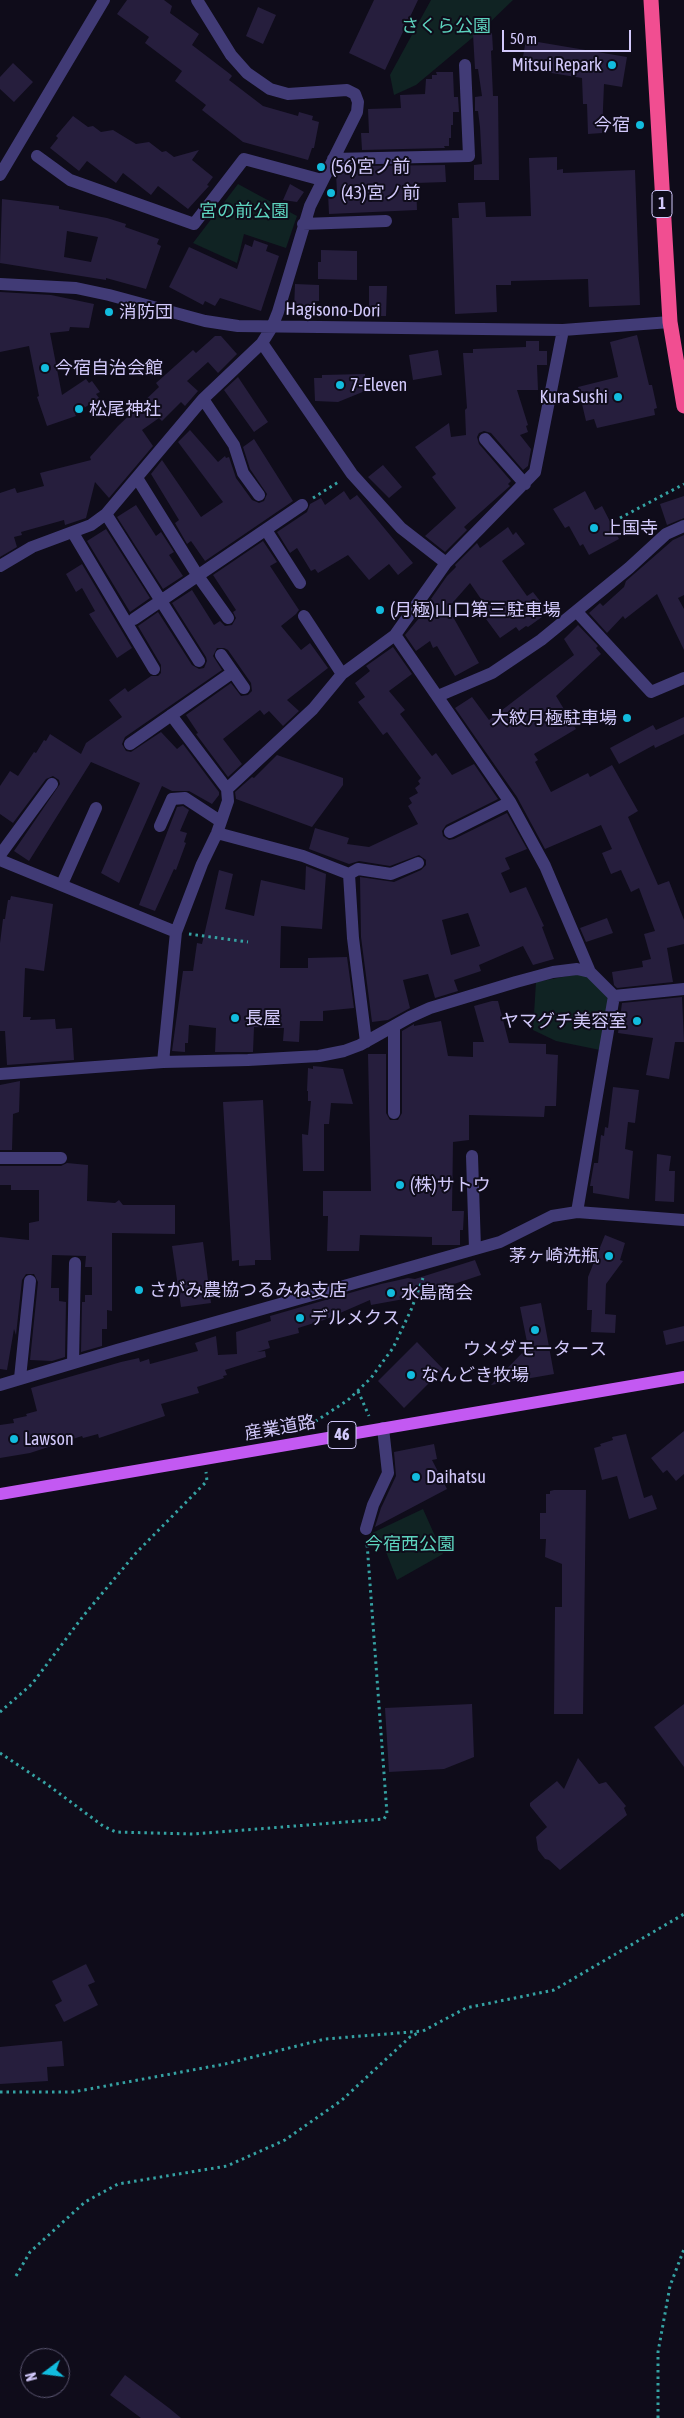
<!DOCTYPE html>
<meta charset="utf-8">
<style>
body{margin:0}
#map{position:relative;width:684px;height:2418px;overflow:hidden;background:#0f0c1a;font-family:"Asap Condensed",sans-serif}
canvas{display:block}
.north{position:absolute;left:20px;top:2348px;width:50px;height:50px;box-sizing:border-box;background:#0f0c1a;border:1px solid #5d5874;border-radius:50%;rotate:255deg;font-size:14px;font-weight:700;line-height:20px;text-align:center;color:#d2c9fb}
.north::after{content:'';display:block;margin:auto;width:18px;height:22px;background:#12bcde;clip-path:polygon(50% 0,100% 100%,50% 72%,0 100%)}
.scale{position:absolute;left:502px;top:30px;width:129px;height:22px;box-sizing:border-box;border:2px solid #d2c9fb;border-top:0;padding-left:6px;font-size:15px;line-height:18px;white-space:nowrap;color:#d2c9fb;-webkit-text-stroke:4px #0f0c1a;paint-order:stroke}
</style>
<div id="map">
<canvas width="684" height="2418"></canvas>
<div class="north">N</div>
<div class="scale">50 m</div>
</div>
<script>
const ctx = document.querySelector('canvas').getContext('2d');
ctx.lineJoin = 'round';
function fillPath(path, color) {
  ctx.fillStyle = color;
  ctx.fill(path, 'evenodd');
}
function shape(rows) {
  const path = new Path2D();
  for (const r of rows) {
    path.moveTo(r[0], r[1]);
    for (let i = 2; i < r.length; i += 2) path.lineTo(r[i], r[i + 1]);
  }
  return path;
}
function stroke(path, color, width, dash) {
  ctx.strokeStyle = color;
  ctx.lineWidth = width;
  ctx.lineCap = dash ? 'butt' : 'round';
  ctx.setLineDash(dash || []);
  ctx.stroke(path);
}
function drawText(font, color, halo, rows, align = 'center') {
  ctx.font = font + ' "Asap Condensed","Noto Sans JP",sans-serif';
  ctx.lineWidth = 4;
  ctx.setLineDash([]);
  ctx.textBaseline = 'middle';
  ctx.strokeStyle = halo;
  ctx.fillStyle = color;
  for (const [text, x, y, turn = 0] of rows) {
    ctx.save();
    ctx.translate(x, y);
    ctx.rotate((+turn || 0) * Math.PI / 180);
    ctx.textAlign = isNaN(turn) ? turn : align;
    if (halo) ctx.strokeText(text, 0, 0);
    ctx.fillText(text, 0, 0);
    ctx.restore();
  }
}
fillPath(shape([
 [431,0,513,0,484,28,416,85,394,95,390,75],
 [238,184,297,216,286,248,244,234,237,263,193,243],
 [590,972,614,996,605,1051,556,1041,533,1030,536,982],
 [423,1509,443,1554,397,1580,383,1544,372,1547,370,1534]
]), '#102323');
fillPath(shape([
 [127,0,164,0,172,6,170,13,199,34,192,45,230,74,232,76,229,80,263,106,298,116,299,112,313,116,312,120,319,122,314,148,312,148,308,160,243,142,202,110,206,105,175,81,182,71,145,43,149,37,117,14],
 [374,0,418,0,385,70,349,53],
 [258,7,276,15,263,44,246,36],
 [492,33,493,50,491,51,493,96,498,96,499,180,474,180,474,165,482,164,480,127,478,111,475,111,475,97,482,96,478,69,475,69,473,34],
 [526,40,627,57,622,87,604,84,602,133,588,134,587,104,583,104,582,78,521,68],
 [13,63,33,82,14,102,0,89,0,77],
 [436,72,453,72,454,97,458,97,459,112,453,112,453,125,451,125,451,138,449,138,449,146,444,146,445,148,362,150,361,133,369,133,368,109,401,108,400,95,425,94,426,79,432,79,432,75,437,75],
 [73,116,88,127,93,126,101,132,113,130,136,144,149,142,162,152,166,151,174,157,199,150,192,160,213,177,207,185,209,186,188,209,158,186,151,195,123,173,116,183,87,161,79,171,50,148,58,138,56,136],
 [557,157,557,170,563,169,563,173,635,170,640,305,589,307,588,279,511,281,511,285,496,285,497,312,455,314,452,218,459,218,458,203,485,202,486,217,531,216,529,158],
 [445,165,446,182,416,183,417,210,329,214,328,193,337,192,336,174,362,170,362,166],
 [290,184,304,192,297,202,283,200],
 [2,199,59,206,59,209,107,218,126,224,125,227,159,239,157,244,161,246,146,289,106,278,106,280,0,263],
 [67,231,98,237,91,262,64,257],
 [254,240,268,245,266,251,279,256,261,311,220,298,215,306,205,301,203,305,169,287,189,247,237,269,245,244,252,247],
 [321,250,357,251,357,280,318,279,318,262,321,262],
 [295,284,319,285,319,301,312,301,312,311,294,310],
 [369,286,387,286,386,316,369,316],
 [0,292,51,295,94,304,89,328,70,327,69,331,50,333,62,395,86,379,89,383,92,381,100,392,96,394,99,398,75,414,76,416,47,426,37,397,39,396,29,346,0,352],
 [637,335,649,385,652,385,657,408,654,409,655,415,597,428,594,419,586,421,578,387,618,377,610,342],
 [215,336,221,336,237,354,218,373,208,362,187,381,198,391,185,406,181,402,162,421,159,418,142,430,153,446,109,498,95,482,86,518,65,525,64,520,21,532,22,535,14,537,17,547,0,557,0,493,15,488,17,493,44,486,40,473,91,460,90,457,118,426,159,387,156,383,193,350,196,353],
 [526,341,539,341,539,351,547,351,547,365,537,365,538,390,517,390,528,425,526,426,528,432,520,435,531,449,528,466,523,470,491,433,484,431,479,433,477,437,479,444,511,481,508,484,510,486,464,527,467,530,445,552,425,536,456,508,432,477,436,474,415,447,449,423,451,437,466,435,465,410,467,408,463,353,473,353,473,349,526,347],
 [438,350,442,375,413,380,409,355],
 [365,374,365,391,338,402,315,401,314,378,322,378,322,375],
 [238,377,268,422,254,432,224,390],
 [190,430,218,462,225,456,226,458,229,457,236,478,252,500,259,503,264,501,267,494,250,469,243,447,254,439,293,501,205,561,191,541,187,544,175,523,179,520,151,474,162,460,201,517,223,502,178,442],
 [383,465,402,487,389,498,368,477],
 [344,491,350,500,357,495,413,563,398,575,389,564,369,580,348,555,318,573,315,569,311,571,297,548,290,553,277,532,307,512,310,504,321,498,325,505],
 [585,491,595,510,602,506,619,539,589,555,583,544,580,546,569,526,565,528,553,509],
 [684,496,684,518,667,525,660,504],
 [136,505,156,536,161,532,174,552,169,555,183,576,163,589,117,517],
 [508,527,513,535,516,532,525,544,502,561,527,596,533,592,547,610,541,615,542,617,528,627,526,626,519,631,516,627,500,638,486,619,492,615,470,583,448,608,479,663,455,676,437,646,433,648,430,641,416,651,405,635,420,617,419,616,447,576,456,567,455,565,477,543,480,548],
 [106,529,150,598,130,612,87,541],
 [684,535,684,595,678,598,684,609,684,650,657,594,625,619,623,616,607,633,589,613,600,603,603,606,624,587,626,581,673,540],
 [263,541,277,562,270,566,299,610,296,614,281,626,301,650,310,643,328,668,287,700,299,711,283,726,269,711,264,715,260,710,223,739,242,764,228,777,196,734,198,733,186,715,231,683,241,696,248,695,252,691,251,683,228,650,224,648,217,648,213,656,222,670,125,737,122,744,126,751,131,752,161,732,177,749,183,744,219,792,219,795,212,804,189,791,172,791,162,786,119,883,101,873,140,783,91,762,29,861,14,851,60,784,59,780,53,776,46,779,13,823,0,814,0,786,10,771,18,776,34,752,36,753,44,740,46,741,50,734,81,754,86,743,122,717,109,700,125,688,128,692,151,676,158,676,161,673,161,665,138,626,158,612,192,665,199,669,204,668,207,661,206,657,172,603,192,590,214,625,220,621,225,626,232,625,236,618,233,612,236,610,213,575],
 [82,564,132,648,117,658,89,614,95,611,82,588,76,592,66,574],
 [578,625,598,646,596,648,601,654,556,696,576,729,534,754,538,760,535,762,551,792,588,773,590,777,612,765,638,811,628,817,658,885,669,881,684,920,684,944,667,948,673,982,617,988,614,985,612,972,643,967,642,961,651,959,644,934,655,931,639,888,631,892,621,870,611,874,602,853,612,849,601,825,545,849,517,797,455,708,472,697,489,720,574,655,564,639],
 [393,647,412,674,389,691,405,710,400,714,432,756,436,753,452,775,474,764,498,799,446,825,442,831,443,836,449,840,454,839,507,813,527,849,505,858,510,869,501,873,510,893,526,887,544,926,542,927,554,959,533,965,523,946,479,965,481,971,454,980,458,991,435,998,428,974,403,980,410,1008,388,1020,372,1022,361,937,360,877,394,882,421,870,426,865,426,860,419,855,390,866,359,861,349,864,309,849,315,828,349,838,347,844,369,847,418,824,408,806,412,803,409,798,418,793,415,788,420,784,418,781,421,778,387,732,383,735,358,702,365,697,355,683,370,671,366,666],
 [468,913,480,946,451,955,442,920],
 [684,717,684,734,655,748,654,745,619,764,610,748,653,725,656,730],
 [277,755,343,778,343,785,312,827,236,799,235,792,252,777,254,778],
 [183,806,189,810,180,831,187,833,184,842,186,843,176,870,174,869,155,911,139,905,177,807],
 [306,866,326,874,322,929,281,926,280,968,308,968,308,958,347,957,354,1008,323,1011,323,1021,300,1021,299,1042,283,1041,284,1028,254,1027,253,1052,215,1052,216,1028,189,1025,188,1043,185,1043,185,1052,172,1051,183,971,193,971,197,943,202,944,219,870,233,874,225,909,254,916,261,880,305,890],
 [11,896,53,904,44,971,25,968,23,1017,31,1017,30,1020,55,1019,56,1029,72,1028,74,1060,7,1065,5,1031,0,1031,0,943,3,919,5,919,8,900,10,900],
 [607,918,613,933,586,942,580,928],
 [682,997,684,1042,675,1042,669,1079,646,1075,653,1038,618,1033,622,1003],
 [492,1001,498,1001,509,1043,546,1044,546,1054,558,1055,556,1106,545,1106,544,1117,469,1115,469,1140,453,1142,452,1211,464,1211,463,1230,460,1230,460,1245,432,1245,432,1237,360,1235,359,1251,327,1251,328,1216,323,1216,323,1191,371,1191,368,1054,386,1054,386,1113,390,1120,398,1120,402,1113,402,1031,414,1024,414,1026,441,1021,448,1056,473,1057,473,1042,484,1042,474,1006],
 [313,1066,343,1069,353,1104,331,1103,329,1124,324,1124,324,1171,303,1171,302,1134,308,1135,311,1101,308,1101,308,1091,307,1091,308,1068,313,1069],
 [20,1081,19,1112,13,1114,12,1150,0,1150,0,1085],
 [613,1087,639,1090,635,1123,628,1122,625,1149,633,1151,629,1199,593,1193,593,1186,590,1186,594,1163,598,1163,601,1135,604,1136,605,1127,608,1128],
 [263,1100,271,1260,255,1260,255,1265,239,1266,239,1260,232,1261,223,1102],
 [657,1154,671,1156,669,1171,675,1171,674,1202,655,1201],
 [67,1163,88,1165,87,1201,115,1203,119,1200,123,1205,175,1205,175,1234,112,1233,112,1311,107,1310,107,1329,102,1329,102,1346,81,1352,82,1302,85,1302,85,1295,92,1295,92,1267,85,1267,86,1256,52,1255,51,1288,59,1288,59,1301,66,1302,65,1357,52,1361,30,1360,38,1282,34,1274,26,1274,22,1280,16,1335,14,1329,7,1370,0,1369,0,1237,29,1240,29,1223,39,1221,39,1190,11,1190,11,1185,0,1185,0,1166,61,1166],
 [605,1235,625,1243,620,1260,623,1261,606,1284,605,1314,616,1315,615,1333,591,1332,592,1310,587,1310,588,1277],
 [203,1242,211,1303,181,1307,172,1246],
 [475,1260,481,1275,415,1297,371,1305,370,1300,324,1320,298,1328,299,1333,268,1341,270,1348,257,1352,265,1351,266,1357,225,1370,227,1375,223,1376,224,1378,197,1387,199,1393,161,1404,165,1416,99,1438,98,1434,83,1438,82,1436,30,1453,0,1458,0,1425,14,1423,13,1419,27,1416,26,1414,37,1411,31,1388,121,1362,139,1358,140,1362,149,1359,150,1364,198,1351,195,1343,216,1336,218,1355,237,1354,236,1332,271,1321,270,1316,381,1284,408,1278,415,1279],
 [541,1303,554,1374,491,1385,528,1347,520,1307],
 [684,1326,684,1341,666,1345,663,1331],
 [417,1342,443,1369,404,1408,378,1381],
 [684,1431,684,1474,676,1481,667,1470,663,1473,651,1458],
 [626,1434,644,1498,652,1495,657,1509,629,1519,617,1476,602,1480,594,1448,601,1446,600,1444,613,1440,612,1437],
 [434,1444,437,1459,432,1460,447,1489,375,1527,381,1508,396,1476,394,1452],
 [554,1490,586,1490,583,1714,554,1714,555,1607,562,1607,562,1564,545,1557,546,1539,540,1539,540,1513,546,1513,546,1494,550,1494,550,1491],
 [472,1704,474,1757,444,1769,389,1772,385,1708],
 [684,1704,684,1767,654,1727],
 [578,1758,599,1784,606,1782,626,1806,624,1808,627,1815,560,1870,549,1860,545,1859,538,1850,536,1837,547,1827,530,1806,530,1803,557,1781,564,1789],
 [86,1964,95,1982,88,1985,98,2005,64,2022,55,2005,62,2001,52,1981],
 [62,2041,64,2066,47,2067,48,2081,0,2084,0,2047],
 [125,2375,169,2408,181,2418,141,2418,110,2395]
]), '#261e3d');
stroke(shape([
 [313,498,340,481],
 [620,518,684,484],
 [189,934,248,942],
 [358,1391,369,1416],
 [310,1425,348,1400,371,1378,393,1348,411,1310,423,1278],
 [0,1712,32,1684,84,1615,136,1553,207,1481,206,1472],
 [0,1753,48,1785,103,1826,116,1832,193,1834,384,1819,387,1814,367,1543],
 [0,2092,73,2092,225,2064,325,2039,423,2031,466,2008,554,1990,684,1914],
 [16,2276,30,2252,85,2202,118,2184,227,2166,285,2140,342,2100,410,2037,420,2032],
 [658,2418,658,2352,670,2286,684,2249]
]), '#35a2a3', 3, [2.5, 4]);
stroke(shape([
 [37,156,70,180,194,224,244,159,322,180],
 [333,159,469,156,465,65],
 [0,175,104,0],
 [303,224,386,221],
 [0,284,76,288,109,295,205,321,238,326,563,330,670,322],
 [262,343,352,474,401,528,446,563],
 [203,399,234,445,243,473,259,495],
 [485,439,525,484],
 [137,478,198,576,228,618],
 [106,514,199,661],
 [266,530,300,583],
 [73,533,154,669],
 [0,566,32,547,91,525,106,514,203,399,262,343,272,327,278,312,310,206,357,112,358,102,355,94,347,90,288,94,270,89,247,73,231,55,197,0],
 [577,612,651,692,684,678],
 [304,616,342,674],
 [134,619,302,505],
 [395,635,510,802,545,866,590,972,614,996],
 [221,655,244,688],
 [438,696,492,673,541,640,629,568,666,534,684,526],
 [171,715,227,789],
 [130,744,233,672],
 [160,826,172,799,185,798,220,821],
 [450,832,510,802],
 [217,833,303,856,349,874,353,938,366,1042],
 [0,855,52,784],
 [0,860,176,932],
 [349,874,358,869,391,874,418,863],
 [62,884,96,808],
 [614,996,684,989],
 [163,1062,176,932,202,864,217,833,228,801,227,789,313,709,342,674,395,635,446,563,535,472,563,330],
 [0,1074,163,1062,248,1060,319,1056,344,1051,360,1045,410,1017,430,1008,516,982,553,972,577,969,590,972],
 [394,1113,394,1026],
 [472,1156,475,1249],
 [0,1158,61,1158],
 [577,1212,614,996],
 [73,1363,75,1263],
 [20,1378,30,1281],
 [0,1385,117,1350,500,1242,552,1216,577,1212,684,1220],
 [366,1529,373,1505,388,1473,383,1428]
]), '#413b76', 12);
stroke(shape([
 [0,1494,684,1377]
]), '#c359f2', 12);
stroke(shape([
 [651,0,670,322,684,406]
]), '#f14e91', 15);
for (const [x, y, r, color] of [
 [612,65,5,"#12bcde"],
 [640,125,5,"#12bcde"],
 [321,167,5,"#12bcde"],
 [331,193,5,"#12bcde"],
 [109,312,5,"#12bcde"],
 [45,368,5,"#12bcde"],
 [340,385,5,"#12bcde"],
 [618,397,5,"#12bcde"],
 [79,409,5,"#12bcde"],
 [594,528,5,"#12bcde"],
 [380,610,5,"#12bcde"],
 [627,718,5,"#12bcde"],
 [235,1018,5,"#12bcde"],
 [637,1021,5,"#12bcde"],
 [400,1185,5,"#12bcde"],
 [609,1256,5,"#12bcde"],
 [139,1290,5,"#12bcde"],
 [391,1293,5,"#12bcde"],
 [300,1318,5,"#12bcde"],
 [535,1330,5,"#12bcde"],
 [411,1375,5,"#12bcde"],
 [14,1439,5,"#12bcde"],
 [416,1477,5,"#12bcde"]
]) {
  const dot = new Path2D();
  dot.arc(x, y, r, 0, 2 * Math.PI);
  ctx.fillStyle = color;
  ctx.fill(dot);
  stroke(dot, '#0f0c1a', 2);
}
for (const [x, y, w] of [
 [662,204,20],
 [342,1435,28]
]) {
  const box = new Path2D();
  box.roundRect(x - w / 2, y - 13.5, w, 27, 4);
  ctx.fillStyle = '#0f0c1a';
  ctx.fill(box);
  stroke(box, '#d2c9fb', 1);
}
drawText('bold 16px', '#d2c9fb', null, [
 ["1",662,204],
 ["46",342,1435]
]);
drawText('18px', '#5dd3be', '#0f0c1a', [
 ["さくら公園",446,26],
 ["宮の前公園",244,211],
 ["今宿西公園",410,1544]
]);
drawText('18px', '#d2c9fb', '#0f0c1a', [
 ["Mitsui Repark",602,65,"right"],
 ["今宿",630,125,"right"],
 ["(56)宮ノ前",331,167],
 ["(43)宮ノ前",341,193],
 ["消防団",119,312],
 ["今宿自治会館",55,368],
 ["7-Eleven",350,385],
 ["Kura Sushi",608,397,"right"],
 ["松尾神社",89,409],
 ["上国寺",604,528],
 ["(月極)山口第三駐車場",390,610],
 ["大紋月極駐車場",617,718,"right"],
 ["長屋",245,1018],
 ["ヤマグチ美容室",627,1021,"right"],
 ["(株)サトウ",410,1185],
 ["茅ヶ崎洗瓶",599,1256,"right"],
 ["さがみ農協つるみね支店",149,1290],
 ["水島商会",401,1293],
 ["デルメクス",310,1318],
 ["ウメダモータース",535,1349,"center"],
 ["なんどき牧場",421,1375],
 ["Lawson",24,1439],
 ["Daihatsu",426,1477]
], 'left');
drawText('18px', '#d2c9fb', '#0f0c1a', [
 ["Hagisono-Dori",333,310,1],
 ["産業道路",280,1428,-10]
]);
</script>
